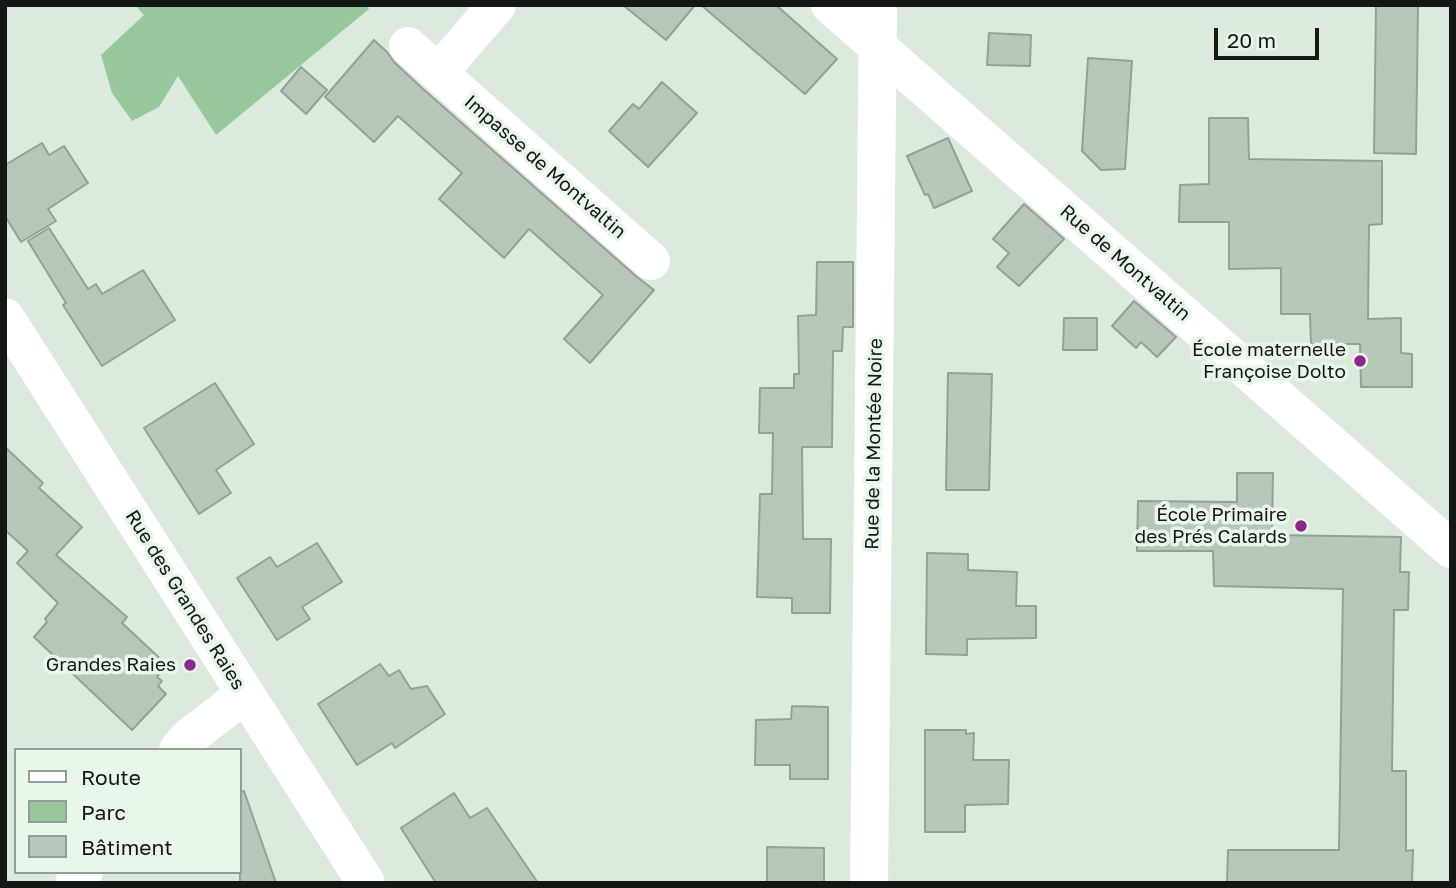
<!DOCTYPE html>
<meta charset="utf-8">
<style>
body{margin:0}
#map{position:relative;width:1456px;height:888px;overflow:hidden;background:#dceadd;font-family:"Golos Text",sans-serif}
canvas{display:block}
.frame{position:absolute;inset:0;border:7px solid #131814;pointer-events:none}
.legend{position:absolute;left:14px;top:748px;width:228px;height:126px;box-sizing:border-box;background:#e9f7ea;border:2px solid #939e94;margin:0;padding:9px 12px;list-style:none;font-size:21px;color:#131814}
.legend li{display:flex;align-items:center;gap:14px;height:35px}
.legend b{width:35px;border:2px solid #939e94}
.scale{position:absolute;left:1214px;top:28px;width:105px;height:32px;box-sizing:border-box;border:4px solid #131814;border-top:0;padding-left:9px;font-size:21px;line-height:24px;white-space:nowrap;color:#131814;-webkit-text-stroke:5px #e9f7ea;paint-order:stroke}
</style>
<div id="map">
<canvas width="1456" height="888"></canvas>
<div class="frame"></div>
<ul class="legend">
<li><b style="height:9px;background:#fff"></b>Route</li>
<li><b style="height:19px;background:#97c89c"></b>Parc</li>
<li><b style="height:19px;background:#b9c7ba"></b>Bâtiment</li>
</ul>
<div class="scale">20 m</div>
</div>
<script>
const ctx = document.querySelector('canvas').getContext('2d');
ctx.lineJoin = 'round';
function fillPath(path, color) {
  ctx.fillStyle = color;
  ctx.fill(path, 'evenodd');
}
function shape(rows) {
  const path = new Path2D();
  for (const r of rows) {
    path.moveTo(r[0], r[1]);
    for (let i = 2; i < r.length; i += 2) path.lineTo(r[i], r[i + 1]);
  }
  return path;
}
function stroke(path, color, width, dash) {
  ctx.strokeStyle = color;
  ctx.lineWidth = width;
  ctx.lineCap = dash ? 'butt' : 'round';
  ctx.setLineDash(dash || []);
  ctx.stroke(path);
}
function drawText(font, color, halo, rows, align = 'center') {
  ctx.font = font + ' "Golos Text",sans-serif';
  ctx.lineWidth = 7;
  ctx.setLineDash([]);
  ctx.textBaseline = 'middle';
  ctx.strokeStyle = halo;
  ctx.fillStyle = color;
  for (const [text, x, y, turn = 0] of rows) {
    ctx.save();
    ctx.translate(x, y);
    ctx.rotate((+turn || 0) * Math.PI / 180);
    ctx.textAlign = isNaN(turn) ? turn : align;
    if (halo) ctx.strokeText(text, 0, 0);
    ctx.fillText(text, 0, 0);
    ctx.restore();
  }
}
fillPath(shape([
 [135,5,366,5,369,9,216,135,178,76,159,107,132,121,112,93,101,55,144,15]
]), '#97c89c');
const building = shape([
 [623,5,695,5,666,40,623,5],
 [701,5,776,5,837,59,805,94,701,5],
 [1376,5,1418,5,1416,154,1374,153,1376,5],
 [989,33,1031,35,1030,66,987,65,989,33],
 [374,40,387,52,394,62,423,89,637,277,654,290,590,363,564,339,603,295,529,229,504,258,439,199,462,173,398,116,374,142,325,97,374,40],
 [1088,58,1132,61,1125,169,1101,170,1082,151,1088,58],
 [301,67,327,90,306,114,281,91,301,67],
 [662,82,697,113,648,167,609,131,633,104,639,109,662,82],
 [1209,118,1248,118,1249,159,1382,161,1382,224,1369,225,1368,319,1401,318,1401,353,1412,354,1412,387,1361,387,1360,344,1311,344,1310,314,1281,314,1281,268,1229,269,1229,222,1179,222,1180,185,1209,184,1209,118],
 [948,138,972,191,934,208,928,194,925,195,907,156,948,138],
 [42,143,49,155,64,146,88,183,48,209,56,221,21,242,5,216,5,165,42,143],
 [1024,204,1064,239,1019,286,997,267,1009,253,993,239,1024,204],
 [49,228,88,289,96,284,102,294,143,270,175,320,102,366,63,305,66,303,28,241,49,228],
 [817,262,853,262,853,327,843,327,842,351,833,351,832,447,802,447,803,539,831,539,830,613,792,613,792,598,757,597,760,494,772,494,773,433,759,433,760,388,794,388,794,374,799,374,798,316,816,315,817,262],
 [1134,301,1176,337,1157,357,1141,342,1136,348,1112,326,1134,301],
 [1064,318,1097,318,1097,350,1063,350,1064,318],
 [948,373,992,374,989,490,946,490,948,373],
 [215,383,254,444,216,470,231,493,199,514,144,428,215,383],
 [5,447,43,483,39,488,82,527,56,555,127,617,122,623,167,665,157,677,162,681,158,686,166,694,132,730,34,637,47,622,45,619,58,603,17,563,28,551,5,530,5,447],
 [1237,473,1273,473,1272,535,1401,537,1400,572,1409,572,1408,610,1394,610,1392,771,1406,771,1406,851,1413,850,1412,883,1227,883,1228,850,1339,850,1343,589,1214,586,1213,551,1137,551,1138,501,1237,502,1237,473],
 [317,543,342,582,302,607,310,619,277,640,237,578,270,557,277,567,317,543],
 [927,553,968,554,968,570,1017,572,1016,606,1036,606,1036,638,967,639,967,655,926,654,927,553],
 [380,664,389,676,399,670,411,689,427,686,445,714,395,748,392,743,357,765,318,704,380,664],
 [792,706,828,707,828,779,790,779,790,765,755,765,756,720,791,719,792,706],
 [925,730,966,730,966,734,974,733,973,760,1009,760,1008,804,965,805,965,832,925,832,925,730],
 [244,791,276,883,240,883,240,792,244,791],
 [454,793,470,818,487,808,538,883,436,883,401,828,454,793],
 [767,847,824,848,824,883,767,883,767,847]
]);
fillPath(building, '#b9c7ba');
stroke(building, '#94a295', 2);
stroke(shape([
 [830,5,1451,549],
 [408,46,651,261],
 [438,73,497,5],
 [5,317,366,883],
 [178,750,188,738,245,694],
 [74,883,84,872],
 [869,883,878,5]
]), '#fff', 38);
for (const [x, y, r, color] of [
 [1360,361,7,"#8c278d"],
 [1301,526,7,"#8c278d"],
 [190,665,7,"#8c278d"]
]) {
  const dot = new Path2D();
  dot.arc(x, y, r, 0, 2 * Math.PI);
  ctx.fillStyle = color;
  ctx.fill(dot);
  stroke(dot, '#e9f7ea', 2.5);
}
drawText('19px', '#131814', '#e9f7ea', [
 ["Impasse de Montvaltin",545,167,41],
 ["Rue de Montvaltin",1125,263,41],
 ["Rue de la Montée Noire",874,444,-89],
 ["Rue des Grandes Raies",185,600,58]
]);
drawText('19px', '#131814', '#e9f7ea', [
 ["École maternelle",1346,350],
 ["Françoise Dolto",1346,372],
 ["École Primaire",1287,515],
 ["des Prés Calards",1287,537],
 ["Grandes Raies",176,665]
], 'right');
</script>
